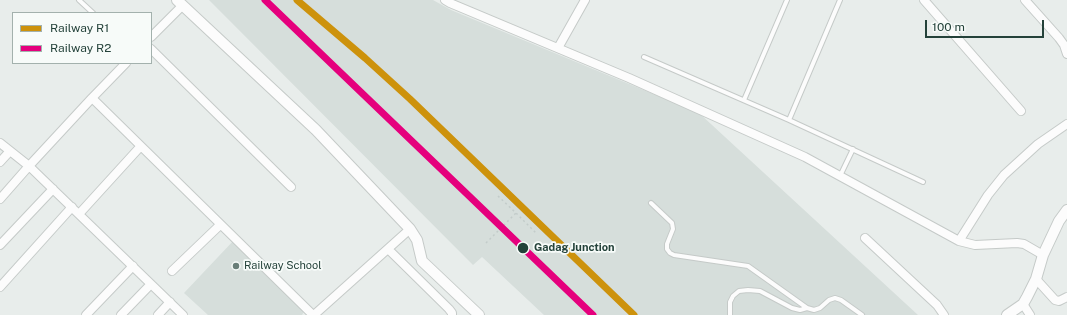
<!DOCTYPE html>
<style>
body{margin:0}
#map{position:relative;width:1067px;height:315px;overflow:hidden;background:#e8edeb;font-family:"Public Sans",sans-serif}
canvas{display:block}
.legend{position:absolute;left:12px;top:12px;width:140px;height:52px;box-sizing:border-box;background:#f7fbf9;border:1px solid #a3b1ad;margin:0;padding:5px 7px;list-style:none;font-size:12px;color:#24423a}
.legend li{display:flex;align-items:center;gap:8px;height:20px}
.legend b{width:20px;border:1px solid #a3b1ad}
.scale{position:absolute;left:925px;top:20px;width:119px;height:18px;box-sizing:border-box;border:2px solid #24423a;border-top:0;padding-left:5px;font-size:12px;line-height:14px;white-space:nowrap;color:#24423a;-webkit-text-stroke:3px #f7fbf9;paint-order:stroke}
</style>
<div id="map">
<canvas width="1067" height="315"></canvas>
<ul class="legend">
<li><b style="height:5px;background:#cd920c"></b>Railway R1</li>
<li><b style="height:5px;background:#e5007d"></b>Railway R2</li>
</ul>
<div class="scale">100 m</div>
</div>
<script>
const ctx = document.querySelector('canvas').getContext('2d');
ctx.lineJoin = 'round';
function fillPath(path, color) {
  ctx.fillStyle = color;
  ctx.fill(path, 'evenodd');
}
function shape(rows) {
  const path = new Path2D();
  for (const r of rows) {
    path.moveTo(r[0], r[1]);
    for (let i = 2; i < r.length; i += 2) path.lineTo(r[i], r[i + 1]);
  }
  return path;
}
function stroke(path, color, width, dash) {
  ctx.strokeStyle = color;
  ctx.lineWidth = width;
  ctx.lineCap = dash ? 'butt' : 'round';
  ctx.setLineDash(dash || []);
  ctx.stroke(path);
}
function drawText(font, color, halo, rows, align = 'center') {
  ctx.font = font + ' "Public Sans",sans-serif';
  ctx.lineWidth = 3.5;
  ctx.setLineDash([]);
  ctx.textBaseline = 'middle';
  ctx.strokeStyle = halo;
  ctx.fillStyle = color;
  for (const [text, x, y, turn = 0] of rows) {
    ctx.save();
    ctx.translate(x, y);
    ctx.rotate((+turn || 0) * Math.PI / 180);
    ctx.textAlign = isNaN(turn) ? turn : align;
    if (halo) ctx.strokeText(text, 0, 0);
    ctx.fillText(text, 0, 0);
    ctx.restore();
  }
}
fillPath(shape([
 [209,0,433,0,451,10,699,113,918,315,544,315,482,257,473,265],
 [235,239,306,308,302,315,208,315,184,293]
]), '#d6dedb');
const service = shape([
 [79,0,93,13],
 [644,57,789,120,923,182],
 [744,100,787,0],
 [789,120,840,0],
 [840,176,853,149],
 [651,203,672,223,673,229,667,244,667,249,670,253,674,255,748,266,807,308,814,310,820,308,829,300,835,298,841,300,862,315],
 [730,315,730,302,733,296,739,291,748,290,760,291,792,308,800,310,807,308]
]);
const minor = shape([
 [445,0,450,3,629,78,805,157,959,241,975,245,1017,243,1024,244,1043,255],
 [924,0,1021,111],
 [1025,0,1059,38,1064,45,1067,54],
 [151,37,183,5],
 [558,48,585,0],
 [151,49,291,187],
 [126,63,92,98,313,315],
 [92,98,29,166,183,315],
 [0,143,29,166,0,199],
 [0,162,10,151],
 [79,214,140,147],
 [865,238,937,305,944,315],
 [959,241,988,195,1004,175,1038,144,1067,124],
 [0,245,53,189],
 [388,249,449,309,452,313,452,315],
 [172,271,220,225],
 [1036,279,1055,300,1059,301,1067,297],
 [0,287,72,207],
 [1023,304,1030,315],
 [86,315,133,266],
 [121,315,151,284],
 [158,315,170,302],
 [314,315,410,229]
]);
const tertiary = shape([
 [177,0,316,130,410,229,417,240,422,261,479,315],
 [1007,315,1023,304,1027,297,1036,279,1043,255,1059,221,1067,210]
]);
stroke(service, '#c5cac8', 6);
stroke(minor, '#c5cac8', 10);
stroke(tertiary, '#c5cac8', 12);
stroke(shape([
 [498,196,516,213,536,233],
 [486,243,516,213]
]), '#c3ccca', 1.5, [2, 3]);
stroke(service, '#fcfcfc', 4);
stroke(minor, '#fcfcfc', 8);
stroke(tertiary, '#fcfcfc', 10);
stroke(shape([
 [297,0,365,58,410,99,634,315]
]), '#cd920c', 7);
stroke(shape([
 [265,0,593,315]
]), '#e5007d', 7);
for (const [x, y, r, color] of [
 [523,248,6,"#24423a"],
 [236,266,4,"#697e78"]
]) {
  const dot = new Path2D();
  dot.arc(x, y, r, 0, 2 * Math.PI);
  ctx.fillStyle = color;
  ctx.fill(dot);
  stroke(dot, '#f7fbf9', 1.5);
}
drawText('bold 11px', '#24423a', '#f7fbf9', [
 ["Gadag Junction",534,248]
], 'left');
drawText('11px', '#24423a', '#f7fbf9', [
 ["Railway School",244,266]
], 'left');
</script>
